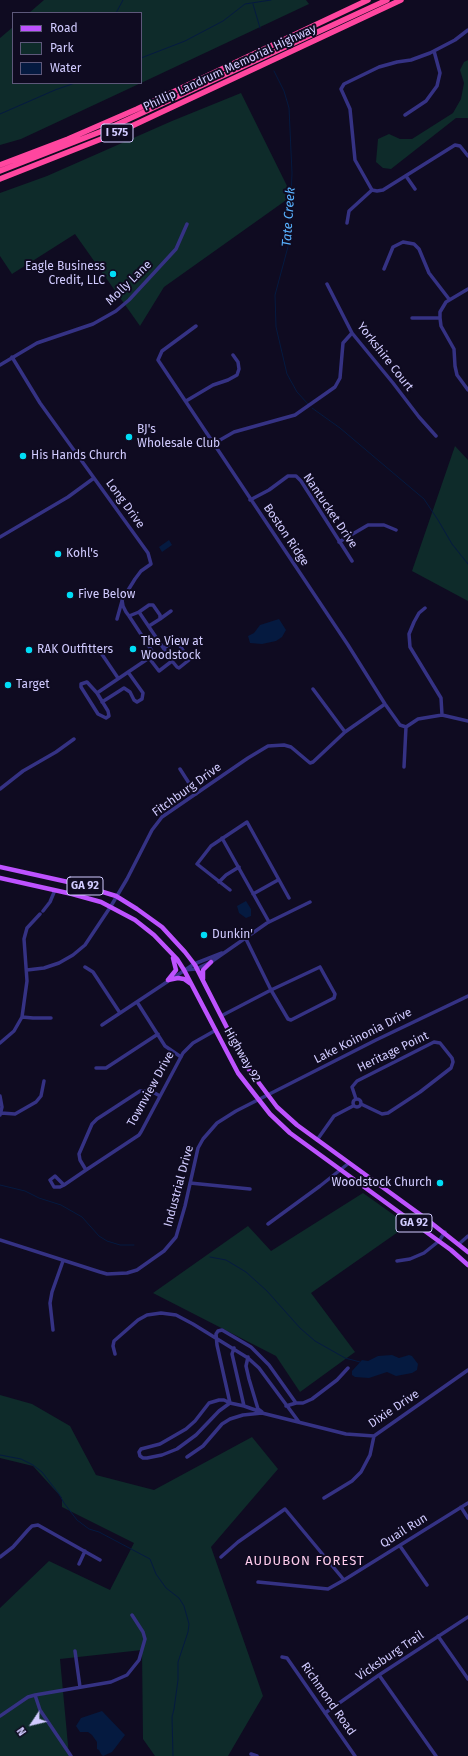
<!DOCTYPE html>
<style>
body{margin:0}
#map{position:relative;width:468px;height:1756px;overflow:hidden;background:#0f0b21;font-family:"Fira Sans",sans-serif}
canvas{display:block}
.legend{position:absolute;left:12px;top:12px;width:130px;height:72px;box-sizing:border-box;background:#0f0b21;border:1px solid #5d587a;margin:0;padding:5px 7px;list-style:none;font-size:12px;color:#d1cbff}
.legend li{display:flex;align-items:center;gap:8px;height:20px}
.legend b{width:20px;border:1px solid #5d587a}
.north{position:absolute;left:12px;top:1704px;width:40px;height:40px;-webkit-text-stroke:3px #0f0b21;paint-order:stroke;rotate:235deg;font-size:11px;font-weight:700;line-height:16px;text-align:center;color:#d1cbff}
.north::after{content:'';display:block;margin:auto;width:14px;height:18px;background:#d1cbff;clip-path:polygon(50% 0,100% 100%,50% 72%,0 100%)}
</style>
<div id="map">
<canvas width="468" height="1756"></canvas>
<ul class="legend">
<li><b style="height:5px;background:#be52ff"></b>Road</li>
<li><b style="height:11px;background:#0e2b2a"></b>Park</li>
<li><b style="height:11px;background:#051a40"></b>Water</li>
</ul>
<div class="north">N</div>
</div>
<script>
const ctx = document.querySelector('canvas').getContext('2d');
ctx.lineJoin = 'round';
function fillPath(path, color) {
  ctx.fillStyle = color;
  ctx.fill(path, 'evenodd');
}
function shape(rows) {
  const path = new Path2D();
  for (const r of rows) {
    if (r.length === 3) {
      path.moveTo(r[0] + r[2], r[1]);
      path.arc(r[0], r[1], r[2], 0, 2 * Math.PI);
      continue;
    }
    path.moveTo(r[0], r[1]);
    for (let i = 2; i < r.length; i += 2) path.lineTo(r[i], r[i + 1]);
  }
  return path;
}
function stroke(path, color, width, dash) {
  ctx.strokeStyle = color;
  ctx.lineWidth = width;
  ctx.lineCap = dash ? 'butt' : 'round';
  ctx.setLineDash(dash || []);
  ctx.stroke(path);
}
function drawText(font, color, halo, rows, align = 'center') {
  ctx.font = font + ' "Fira Sans",sans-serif';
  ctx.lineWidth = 4;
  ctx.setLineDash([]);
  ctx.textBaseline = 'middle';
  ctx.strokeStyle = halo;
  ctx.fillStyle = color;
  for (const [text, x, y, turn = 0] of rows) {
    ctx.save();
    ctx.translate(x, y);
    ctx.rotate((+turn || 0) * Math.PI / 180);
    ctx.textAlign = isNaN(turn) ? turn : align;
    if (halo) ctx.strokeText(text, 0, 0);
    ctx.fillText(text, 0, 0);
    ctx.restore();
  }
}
fillPath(shape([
 [44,0,306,0,309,4,141,83,141,13,29,13],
 [13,27,13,83,141,83,21,139,0,145,0,38],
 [468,60,468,118,456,118,391,169,383,168,376,162,378,139,389,134,400,139,412,139,453,113,461,99,464,83,460,70,464,62],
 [241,93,292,196,164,287,140,326,75,234,12,274,0,256,0,193,47,176,172,121],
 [455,446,468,460,468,601,412,571],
 [363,1193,408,1225,311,1293,355,1352,300,1392,276,1356,153,1293,248,1226,271,1251],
 [0,1395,32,1404,70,1426,96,1475,154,1490,252,1437,278,1469,211,1547,263,1696,228,1756,155,1756,143,1739,142,1650,60,1659,69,1756,0,1756,0,1608,49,1561,110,1590,134,1543,62,1507,62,1498,33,1466,0,1458]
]), '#0e2b2a');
fillPath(shape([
 [169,540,172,545,162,552,159,547],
 [279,619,286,630,282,637,276,641,262,644,250,643,248,636,254,633,260,625],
 [246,901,251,909,251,916,246,918,239,913,237,906],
 [392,1355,399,1358,409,1355,412,1356,418,1364,417,1370,412,1373,396,1376,387,1372,369,1378,355,1377,352,1375,352,1371,362,1360,368,1361,378,1356],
 [102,1711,125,1735,112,1752,103,1756,101,1754,99,1750,97,1749,97,1742,92,1735,88,1732,80,1732,76,1726,81,1718]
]), '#051a40');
stroke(shape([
 [253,4,260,28],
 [116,13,123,0],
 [141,58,185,41,223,21,245,4,271,0],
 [274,71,284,91,289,108,292,173,289,243,275,295,276,327,287,374,297,392,308,404],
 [0,114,55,90,75,83],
 [312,408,340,428,424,499,438,520,452,544,468,564],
 [0,1185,25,1191,39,1198,61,1205,82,1217,99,1236,107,1241,120,1245,134,1245],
 [210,1257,226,1260,246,1272,267,1291,300,1328,315,1341,345,1358,360,1362],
 [0,1455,21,1459,33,1465,42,1472,59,1494,64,1503,77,1520,89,1529,99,1532,150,1559,156,1574,166,1588,179,1598,184,1606,189,1624,188,1632,178,1662,178,1680,174,1709,172,1717,173,1756]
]), '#051a40', 1);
stroke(shape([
 [468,30,455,40,430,53,411,60,397,62,379,67,344,84,341,89,350,109,355,160,372,190,377,191,383,190,455,145,460,146,468,156],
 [405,115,426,101,437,86,440,73,434,51],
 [406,176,415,189],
 [347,223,349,211,372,190],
 [384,269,393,247,403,242,414,244,419,249,429,273,449,299],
 [327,284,352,333,393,383,419,417,436,436],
 [468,289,446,302,440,312,440,318,441,326,454,349,455,366,457,375,468,390],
 [412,318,440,318],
 [196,326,162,351,158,360,348,645,385,704,400,725,406,727],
 [12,357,40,403,148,553,151,564,141,571,135,579,122,600,123,606,126,612,129,616,152,651,149,658,159,671,172,661,139,612,129,616],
 [0,365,37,343,93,324,116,311,129,300,176,249,187,224],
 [186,401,213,385,228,380,237,375,239,369,238,362,233,355],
 [213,444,234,432,295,415,335,387,340,378,343,343,352,333],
 [250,500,269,490,288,476,296,476,301,481,352,561],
 [0,537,68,497,94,478],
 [339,542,368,525,384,525,396,530],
 [425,608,419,613,414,622,409,634,410,647,441,698,442,715],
 [139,612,149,605,153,605,160,615,160,619,149,626],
 [117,619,122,601],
 [160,619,171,611],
 [97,647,118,678],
 [164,648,175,641,177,641,189,660,179,668,177,667,172,661],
 [313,689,345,732],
 [97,693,87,682,81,684,81,687,98,714,106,718,109,716,108,711,97,693,149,658],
 [102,702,124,688,130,692,134,700,137,702,142,699,143,693,128,672],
 [406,727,418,719,442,715,468,721],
 [404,767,406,727],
 [180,769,196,794],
 [0,789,23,771,56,752,74,739],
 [222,838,269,922],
 [219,882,226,875,239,867],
 [230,890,197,864,211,846,247,822,289,898],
 [253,894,278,880],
 [43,911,50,902,55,890],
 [85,967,93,972,120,1013],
 [320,967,335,994,334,998,291,1020,288,1019,271,990,320,967],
 [27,970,44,968,59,963,73,955,85,945,111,906,127,879,152,830,162,817,248,758,268,746,284,745,291,747,310,763,313,762,345,732,385,704],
 [184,970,196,969,211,962,267,923,310,902],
 [137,1002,165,1046,181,1057],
 [221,1016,271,990,245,937],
 [22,1017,33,1018,51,1018],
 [102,1025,194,964,222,953],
 [0,1043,14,1031,22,1017,27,981,24,939,27,928,40,914],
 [96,1068,106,1068,158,1034],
 [0,1096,2,1107,0,1115],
 [357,1103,4],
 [356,1099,352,1087,357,1081,434,1042,440,1043,452,1058,453,1062,451,1068,420,1092,388,1113,382,1114,361,1104],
 [1,1113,15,1114,36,1102,41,1096,44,1081],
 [317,1140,334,1116,353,1106],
 [86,1170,80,1160,79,1154,92,1124,97,1119,140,1091,151,1091,160,1096],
 [190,1183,250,1189],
 [64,1185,55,1176,50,1180,54,1187,60,1187,64,1185,86,1170,139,1135,141,1132,183,1053,193,1043,216,1030],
 [268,1224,320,1186,349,1163],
 [0,1240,100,1272,107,1274,127,1273,137,1270,164,1251,176,1237,185,1206,198,1148,203,1139,217,1123,236,1111,376,1040,468,996],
 [459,1244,468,1236],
 [397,1261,410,1259,424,1253,439,1241,445,1232],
 [53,1330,50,1303,52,1292,63,1261],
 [234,1348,232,1354,244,1406,261,1412],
 [115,1354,113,1346,114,1341,138,1320,147,1315,161,1313,176,1315,193,1324,248,1358,259,1368,299,1422],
 [248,1357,246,1366,249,1379,258,1409,262,1412],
 [230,1403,224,1400,219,1400,209,1403,195,1421,186,1429,160,1444,141,1449,139,1452,140,1456,143,1458,147,1458,162,1455,177,1449,196,1435,219,1411,230,1403,244,1406],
 [230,1403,217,1345,216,1334,218,1331,222,1330,251,1347,269,1365,296,1403,286,1406],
 [296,1403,303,1403,312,1399,337,1380,348,1368],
 [187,1457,203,1446,222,1424,230,1419,243,1415,262,1413,346,1434,374,1436,468,1370],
 [324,1498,352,1481,361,1472,370,1455,374,1436],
 [461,1507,468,1518],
 [400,1546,427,1585],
 [0,1557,13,1547,28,1530,32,1526,38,1525,100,1560],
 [221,1557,238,1542,285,1509,344,1580],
 [79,1564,85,1551],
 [258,1582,328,1589,344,1580,468,1503],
 [438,1636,468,1679],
 [75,1651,80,1687],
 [282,1657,287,1658,355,1756],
 [379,1675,436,1756],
 [35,1695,40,1710,71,1756],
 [325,1713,379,1675,468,1617],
 [0,1716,28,1697,35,1695,111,1682,127,1675,139,1660,145,1639,143,1632,132,1615],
 [251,1754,257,1756]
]), '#353284', 3.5);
stroke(shape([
 [0,867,77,884,116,896,137,909,162,927,185,952,195,965,247,1067,277,1107,297,1125,425,1218,468,1252],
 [0,878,72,894,101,902,135,920,154,935,177,959,184,970,238,1073,270,1114,290,1133,451,1250,468,1265],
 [203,979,203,970,211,962],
 [168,980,176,970,173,958],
 [168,980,178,978,184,979,191,984]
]), '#be52ff', 4.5);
stroke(shape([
 [0,165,68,139,137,109,368,0],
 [0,171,105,130,387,0],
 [0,179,119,132,401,0]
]), '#ff469f', 5.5);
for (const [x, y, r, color] of [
 [113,274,4,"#00ddf6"],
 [129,437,4,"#00ddf6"],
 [23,456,4,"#00ddf6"],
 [58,554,4,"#00ddf6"],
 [70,595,4,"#00ddf6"],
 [133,649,4,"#00ddf6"],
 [29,650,4,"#00ddf6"],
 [8,685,4,"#00ddf6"],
 [204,935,4,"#00ddf6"],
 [440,1183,4,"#00ddf6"]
]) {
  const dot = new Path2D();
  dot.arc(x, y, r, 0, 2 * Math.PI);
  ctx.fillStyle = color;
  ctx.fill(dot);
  stroke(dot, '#0f0b21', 1.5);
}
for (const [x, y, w] of [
 [117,133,32],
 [85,886,36],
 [414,1223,36]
]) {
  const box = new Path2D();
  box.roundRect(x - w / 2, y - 9, w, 18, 3);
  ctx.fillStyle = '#0f0b21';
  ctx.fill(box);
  stroke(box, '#d1cbff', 1);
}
drawText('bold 11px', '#d1cbff', null, [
 ["I 575",117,133],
 ["GA 92",85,886],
 ["GA 92",414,1223]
]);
drawText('12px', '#d1cbff', '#0f0b21', [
 ["Phillip Landrum Memorial Highway",230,68,-25],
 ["Molly Lane",129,283,-44],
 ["Yorkshire Court",385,357,52],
 ["Long Drive",125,504,54],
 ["Nantucket Drive",330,511,56],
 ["Boston Ridge",286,535,56],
 ["Fitchburg Drive",187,790,-36],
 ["Lake Koinonia Drive",363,1036,-27],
 ["Heritage Point",393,1052,-26],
 ["Highway 92",242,1055,60],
 ["Townview Drive",151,1089,-61],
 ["Industrial Drive",179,1186,-75],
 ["Dixie Drive",394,1409,-34],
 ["Quail Run",404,1531,-32],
 ["Vicksburg Trail",390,1656,-34],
 ["Richmond Road",328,1699,55]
]);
drawText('12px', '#d1cbff', '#0f0b21', [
 ["Eagle Business",105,267,"right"],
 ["Credit, LLC",105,281,"right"],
 ["BJ's",137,430],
 ["Wholesale Club",137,444],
 ["His Hands Church",31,456],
 ["Kohl's",66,554],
 ["Five Below",78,595],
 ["The View at",141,642],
 ["Woodstock",141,656],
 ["RAK Outfitters",37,650],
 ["Target",16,685],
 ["Dunkin'",212,935],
 ["Woodstock Church",432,1183,"right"]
], 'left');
drawText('italic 13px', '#59b2ff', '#0f0b21', [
 ["Tate Creek",289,217,-86]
]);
ctx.letterSpacing = '1px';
drawText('13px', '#ffcded', '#0f0b21', [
 ["AUDUBON FOREST",305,1561]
]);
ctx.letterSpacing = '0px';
</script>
